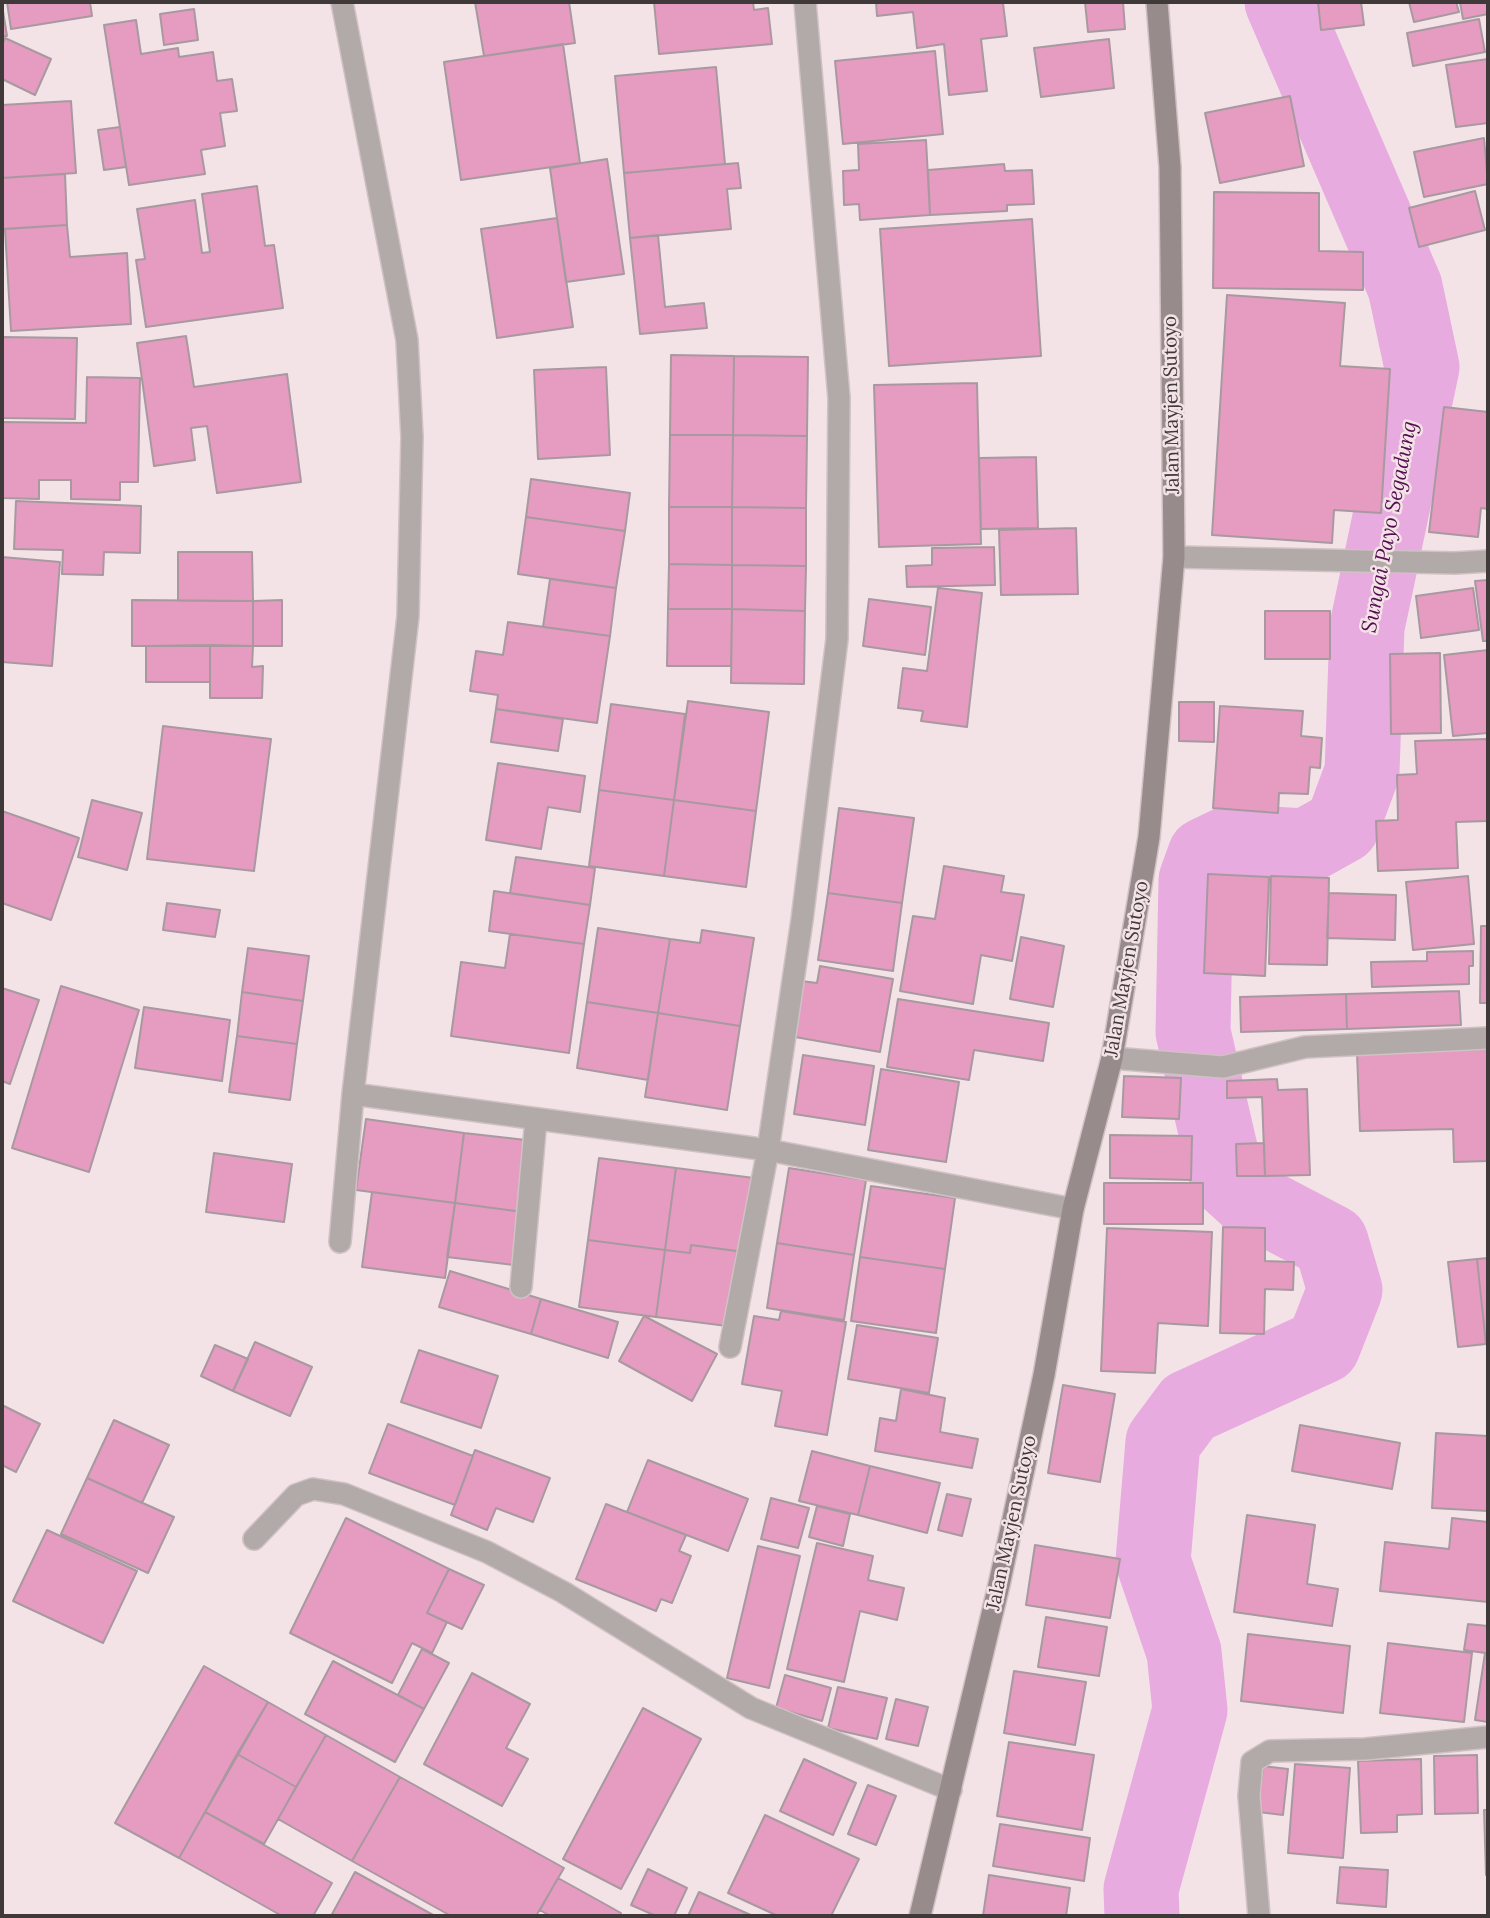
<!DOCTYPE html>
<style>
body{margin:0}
#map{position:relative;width:1490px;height:1918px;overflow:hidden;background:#f4e3e6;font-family:Lora,serif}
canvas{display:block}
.frame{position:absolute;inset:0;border:4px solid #40393a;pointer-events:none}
</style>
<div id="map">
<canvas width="1490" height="1918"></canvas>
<div class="frame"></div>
</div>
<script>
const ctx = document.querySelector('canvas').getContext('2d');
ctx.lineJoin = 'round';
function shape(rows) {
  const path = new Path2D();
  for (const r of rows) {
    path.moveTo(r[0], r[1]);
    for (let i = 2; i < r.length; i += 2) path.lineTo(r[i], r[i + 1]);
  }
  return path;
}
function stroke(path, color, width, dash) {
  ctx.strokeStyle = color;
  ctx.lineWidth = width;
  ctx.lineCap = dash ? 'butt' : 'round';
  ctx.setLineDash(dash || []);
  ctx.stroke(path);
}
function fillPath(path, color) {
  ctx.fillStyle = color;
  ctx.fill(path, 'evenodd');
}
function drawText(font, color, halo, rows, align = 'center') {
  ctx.font = font + ' Lora,serif';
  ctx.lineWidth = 5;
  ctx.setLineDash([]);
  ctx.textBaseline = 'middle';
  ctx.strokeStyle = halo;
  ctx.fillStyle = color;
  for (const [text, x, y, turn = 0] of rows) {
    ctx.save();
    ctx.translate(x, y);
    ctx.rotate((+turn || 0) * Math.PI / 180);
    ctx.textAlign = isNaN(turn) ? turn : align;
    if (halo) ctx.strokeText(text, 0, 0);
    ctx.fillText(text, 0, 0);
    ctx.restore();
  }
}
stroke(shape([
 [1142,1916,1141,1889,1190,1710,1184,1652,1153,1561,1163,1442,1189,1407,1323,1346,1345,1290,1331,1242,1249,1199,1227,1179,1193,1032,1196,880,1205,855,1232,842,1306,846,1342,826,1362,772,1367,627,1422,367,1405,287,1282,2]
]), '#e7abe0', 75);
const building = shape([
 [7,2,90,2,92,16,11,29,7,2],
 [475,2,569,2,575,43,484,56,475,2],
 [654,2,753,2,754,10,768,8,772,44,659,54,654,2],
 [876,2,1016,2,1003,3,1007,36,981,39,987,91,949,95,944,44,917,48,913,12,877,16,876,2],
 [1085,2,1123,2,1125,29,1088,32,1085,2],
 [1318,2,1361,2,1364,25,1321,30,1318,2],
 [1409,2,1456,2,1459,12,1414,22,1409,2],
 [1460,2,1488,2,1488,14,1463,19,1460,2],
 [2,5,7,36,2,36,2,5],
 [194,9,198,40,164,45,160,14,194,9],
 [1479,19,1485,52,1413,66,1407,33,1479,19],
 [136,20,141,54,178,48,179,57,213,52,217,81,232,79,237,111,220,113,225,146,201,150,205,174,129,185,104,25,136,20],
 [5,38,51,59,35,95,2,79,2,45,5,38],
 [1109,39,1114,88,1041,97,1034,48,1109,39],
 [563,44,580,163,461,180,444,62,563,44],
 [935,51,943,134,843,144,835,61,935,51],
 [1488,59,1488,123,1456,127,1446,65,1488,59],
 [716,67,725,164,624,173,615,76,716,67],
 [1290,96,1304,166,1220,183,1205,113,1290,96],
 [71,101,76,173,2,178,2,105,71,101],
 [120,127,126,167,104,170,98,130,120,127],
 [1484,138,1488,184,1424,197,1414,152,1484,138],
 [926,140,930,215,860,220,859,204,844,205,843,171,859,170,858,144,926,140],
 [607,159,624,274,566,282,550,168,607,159],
 [738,163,741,188,727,189,731,229,630,238,624,173,738,163],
 [1004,164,1005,171,1032,170,1034,204,1007,205,1007,211,930,215,928,170,1004,164],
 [65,174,67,225,2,229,2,178,65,174],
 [257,186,265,246,274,245,283,308,146,327,136,260,145,259,137,209,195,200,202,253,210,252,202,194,257,186],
 [1475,191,1485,230,1419,247,1409,208,1475,191],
 [1214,192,1319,193,1319,251,1363,252,1363,290,1213,288,1214,192],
 [557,218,573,327,497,338,481,229,557,218],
 [1032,219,1041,356,889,366,880,229,1032,219],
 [67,225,70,257,127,253,131,324,11,331,5,229,67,225],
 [658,235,665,307,704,303,707,328,640,334,630,238,658,235],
 [1227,295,1345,303,1340,366,1390,369,1381,513,1334,510,1332,543,1212,535,1227,295],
 [186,336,194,387,287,374,301,482,217,493,207,426,191,428,195,460,154,466,137,343,186,336],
 [2,337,77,338,75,419,2,418,2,337],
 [671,355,734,356,733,435,670,435,671,355],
 [734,356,808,357,807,436,733,435,734,356],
 [606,367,610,455,538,459,534,370,606,367],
 [87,377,140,378,138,482,120,482,120,500,71,499,71,480,39,480,39,499,2,498,2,422,86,423,87,377],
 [977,383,981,544,879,547,874,385,977,383],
 [1444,407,1488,412,1488,509,1481,508,1478,537,1429,532,1444,407],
 [670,435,733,435,732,507,669,507,670,435],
 [733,435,807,436,806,508,732,507,733,435],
 [1036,457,1038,528,981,529,979,458,1036,457],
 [531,479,630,493,625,531,526,517,531,479],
 [16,501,141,506,140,553,104,552,103,575,62,574,63,550,14,549,16,501],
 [669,507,732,507,732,565,669,564,669,507],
 [732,507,806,508,806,566,732,565,732,507],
 [526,517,625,531,616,588,518,574,526,517],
 [1076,528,1078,594,1001,595,999,530,1076,528],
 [994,547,995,585,907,587,906,566,932,565,932,548,994,547],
 [178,552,252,552,253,601,178,601,178,552],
 [2,557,60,562,52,666,2,662,2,557],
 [669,564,732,565,732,609,668,609,669,564],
 [732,565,806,566,805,611,732,609,732,565],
 [550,579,616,588,610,636,543,627,550,579],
 [1488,580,1488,641,1483,641,1475,581,1488,580],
 [938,588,982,593,967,727,921,721,923,711,898,708,903,668,927,671,938,588],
 [1473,588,1479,630,1421,638,1416,596,1473,588],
 [869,599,931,607,925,655,863,646,869,599],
 [132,600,253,601,253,646,132,646,132,600],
 [282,600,282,646,253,646,253,601,282,600],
 [668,609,732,609,731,666,667,666,668,609],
 [732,609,805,611,804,684,731,683,732,609],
 [1265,611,1330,611,1330,659,1265,659,1265,611],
 [508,622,610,636,597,723,496,709,498,695,470,691,476,651,503,655,508,622],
 [210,645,253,646,252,667,263,666,262,698,210,698,210,645],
 [210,645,210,682,146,682,146,646,210,645],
 [1488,650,1488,733,1453,736,1444,655,1488,650],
 [1440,653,1441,733,1391,734,1390,654,1440,653],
 [688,701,769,712,756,811,674,800,688,701],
 [1179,702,1214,702,1214,742,1179,741,1179,702],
 [611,704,685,714,674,800,599,790,611,704],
 [1220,706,1303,711,1301,736,1322,738,1320,768,1310,767,1308,794,1279,793,1278,813,1213,808,1220,706],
 [496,709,563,719,558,751,491,742,496,709],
 [163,726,271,739,254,871,147,859,163,726],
 [1488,739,1488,821,1456,822,1458,868,1378,871,1376,821,1398,820,1397,775,1417,774,1415,741,1488,739],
 [498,763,585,776,580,812,548,807,541,849,486,840,498,763],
 [599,790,674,800,664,876,589,866,599,790],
 [92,800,142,813,127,870,78,857,92,800],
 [674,800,756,811,746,887,664,876,674,800],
 [839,808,914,818,902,903,828,893,839,808],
 [2,811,79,838,51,920,2,903,2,811],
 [516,857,595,868,590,905,510,893,516,857],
 [944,866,1004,876,1001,892,1024,895,1012,961,981,955,973,1004,900,991,913,916,935,919,944,866],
 [1208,874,1269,877,1265,976,1204,973,1208,874],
 [1271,876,1329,878,1327,965,1269,964,1271,876],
 [1468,876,1474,944,1413,950,1406,882,1468,876],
 [494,891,590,905,584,944,489,931,494,891],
 [828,893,902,903,893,971,818,960,828,893],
 [1329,893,1396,895,1395,940,1327,938,1329,893],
 [167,903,220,910,215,937,163,930,167,903],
 [1481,926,1488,926,1488,1003,1480,1003,1481,926],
 [598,928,670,939,658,1013,587,1002,598,928],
 [702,930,754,938,740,1026,658,1013,670,939,700,943,702,930],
 [510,934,584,944,569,1053,451,1036,461,962,505,968,510,934],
 [1021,937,1064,946,1053,1007,1010,999,1021,937],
 [248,948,309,956,303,1001,242,992,248,948],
 [1473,951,1473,966,1469,966,1469,984,1372,987,1371,962,1427,961,1427,952,1473,951],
 [820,966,893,979,880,1052,795,1037,801,981,817,983,820,966],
 [61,986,139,1010,89,1172,12,1148,61,986],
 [2,988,39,1000,10,1084,2,1081,2,988],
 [1459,991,1461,1025,1347,1029,1346,994,1459,991],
 [242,992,303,1001,297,1044,237,1036,242,992],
 [1346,994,1347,1029,1241,1032,1240,997,1346,994],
 [898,999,1049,1023,1043,1061,974,1050,969,1080,887,1067,898,999],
 [587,1002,658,1013,648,1080,577,1068,587,1002],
 [144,1007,230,1020,222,1081,135,1068,144,1007],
 [658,1013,740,1026,727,1110,645,1097,658,1013],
 [237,1036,297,1044,290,1100,229,1092,237,1036],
 [1488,1049,1488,1161,1454,1162,1453,1129,1360,1131,1357,1053,1488,1049],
 [803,1055,874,1066,865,1125,794,1114,803,1055],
 [881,1069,959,1082,946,1162,868,1150,881,1069],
 [1124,1076,1181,1078,1179,1119,1122,1117,1124,1076],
 [1277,1079,1278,1090,1307,1089,1310,1175,1265,1176,1262,1097,1227,1098,1227,1081,1277,1079],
 [366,1119,464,1133,455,1203,356,1190,366,1119],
 [464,1133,526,1140,523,1212,455,1203,464,1133],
 [1110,1135,1192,1136,1191,1180,1110,1178,1110,1135],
 [1264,1143,1265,1176,1237,1176,1236,1144,1264,1143],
 [214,1153,292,1164,284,1222,206,1212,214,1153],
 [599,1158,676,1168,665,1250,588,1240,599,1158],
 [676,1168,754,1178,744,1252,691,1245,690,1253,665,1250,676,1168],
 [789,1168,866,1180,854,1255,777,1243,789,1168],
 [1104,1183,1203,1183,1203,1224,1104,1224,1104,1183],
 [871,1186,955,1198,945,1269,860,1257,871,1186],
 [372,1192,455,1203,445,1278,362,1267,372,1192],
 [455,1203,523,1212,514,1265,447,1257,455,1203],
 [1223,1227,1265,1228,1265,1261,1294,1262,1293,1290,1265,1289,1264,1334,1220,1333,1223,1227],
 [1107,1228,1212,1232,1208,1326,1158,1323,1155,1373,1101,1371,1107,1228],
 [588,1240,665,1250,656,1317,579,1307,588,1240],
 [777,1243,854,1255,844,1320,767,1308,777,1243],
 [691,1245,737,1251,727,1326,656,1317,665,1250,690,1253,691,1245],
 [860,1257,945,1269,936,1333,851,1321,860,1257],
 [1488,1258,1488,1344,1486,1344,1477,1259,1488,1258],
 [1477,1259,1486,1344,1458,1347,1448,1262,1477,1259],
 [450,1271,541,1299,531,1334,439,1307,450,1271],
 [541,1299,618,1322,608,1358,531,1334,541,1299],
 [781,1311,846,1322,827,1435,775,1426,782,1391,742,1384,754,1316,779,1320,781,1311],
 [644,1316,717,1354,692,1401,619,1361,644,1316],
 [857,1325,938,1338,929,1393,848,1379,857,1325],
 [255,1342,312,1367,290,1416,233,1391,255,1342],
 [215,1345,248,1359,233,1391,201,1376,215,1345],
 [419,1350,498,1376,481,1428,401,1402,419,1350],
 [1063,1385,1115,1394,1100,1482,1048,1473,1063,1385],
 [901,1389,945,1398,940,1432,978,1439,972,1468,875,1451,880,1418,896,1421,901,1389],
 [2,1405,40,1424,16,1472,2,1465,2,1405],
 [114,1420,169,1445,142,1503,87,1478,114,1420],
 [388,1424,473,1456,455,1505,369,1473,388,1424],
 [1300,1425,1400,1443,1392,1489,1292,1471,1300,1425],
 [1436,1433,1488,1436,1488,1511,1432,1508,1436,1433],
 [475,1450,550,1478,533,1522,496,1508,487,1530,451,1515,475,1450],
 [812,1451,870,1466,858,1515,799,1501,812,1451],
 [648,1460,748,1499,728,1551,627,1512,648,1460],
 [870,1466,940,1483,927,1533,858,1515,870,1466],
 [87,1478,174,1517,148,1573,61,1534,87,1478],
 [947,1494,971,1499,962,1536,938,1530,947,1494],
 [771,1498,809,1508,798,1548,761,1539,771,1498],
 [606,1504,686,1535,679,1551,691,1556,672,1603,661,1599,656,1611,576,1579,606,1504],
 [817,1506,850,1514,843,1546,809,1537,817,1506],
 [1247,1515,1315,1525,1307,1584,1338,1589,1332,1626,1234,1612,1247,1515],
 [346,1518,449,1569,427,1613,447,1622,432,1653,412,1643,392,1683,290,1633,346,1518],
 [1452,1518,1488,1522,1488,1602,1380,1591,1385,1542,1449,1549,1452,1518],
 [47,1530,137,1571,103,1643,13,1601,47,1530],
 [817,1543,873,1556,868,1580,904,1588,897,1620,860,1611,844,1682,787,1669,817,1543],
 [1035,1545,1120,1559,1110,1618,1026,1605,1035,1545],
 [758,1546,800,1556,769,1688,727,1678,758,1546],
 [449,1569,484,1585,462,1629,427,1613,449,1569],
 [1046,1617,1107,1627,1099,1676,1038,1667,1046,1617],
 [1468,1624,1488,1626,1488,1722,1475,1720,1485,1653,1464,1650,1468,1624],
 [1248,1634,1350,1646,1343,1713,1241,1701,1248,1634],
 [1388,1643,1472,1653,1464,1722,1380,1713,1388,1643],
 [422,1649,449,1663,424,1709,398,1695,422,1649],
 [333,1661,424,1709,395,1762,305,1714,333,1661],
 [204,1666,268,1702,179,1858,115,1823,204,1666],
 [1014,1671,1086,1682,1075,1745,1004,1733,1014,1671],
 [472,1673,530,1704,506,1748,528,1759,502,1806,424,1764,472,1673],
 [785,1675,831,1688,822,1721,776,1708,785,1675],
 [838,1687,887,1698,877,1739,828,1728,838,1687],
 [896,1699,928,1707,918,1746,886,1739,896,1699],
 [268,1702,326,1735,296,1787,237,1754,268,1702],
 [643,1708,701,1739,621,1889,563,1859,643,1708],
 [326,1735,400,1777,352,1861,278,1819,326,1735],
 [1009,1742,1094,1755,1082,1830,997,1816,1009,1742],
 [237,1754,296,1787,264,1844,205,1812,237,1754],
 [1477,1755,1478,1813,1435,1814,1434,1756,1477,1755],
 [804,1759,856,1783,833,1835,780,1811,804,1759],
 [1421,1759,1422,1814,1397,1815,1397,1832,1361,1833,1358,1761,1421,1759],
 [1295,1764,1350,1768,1343,1858,1288,1853,1295,1764],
 [1263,1766,1288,1769,1283,1815,1258,1812,1263,1766],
 [400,1777,564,1868,536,1916,451,1916,352,1861,400,1777],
 [868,1785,896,1796,876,1845,848,1834,868,1785],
 [1484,1810,1488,1810,1488,1875,1486,1875,1484,1810],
 [205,1812,332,1883,313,1916,282,1916,179,1858,205,1812],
 [765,1815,859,1859,831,1916,778,1916,728,1893,765,1815],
 [1000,1824,1090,1838,1084,1881,993,1866,1000,1824],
 [1340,1867,1388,1870,1386,1907,1337,1903,1340,1867],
 [648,1869,687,1888,674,1916,656,1916,631,1905,648,1869],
 [355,1872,435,1916,331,1916,355,1872],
 [989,1875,1070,1888,1066,1916,983,1916,989,1875],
 [558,1878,621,1913,620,1916,550,1916,540,1910,558,1878],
 [699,1892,753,1916,688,1916,699,1892]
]);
fillPath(building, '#e59cc0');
stroke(building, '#a899a0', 2);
const street = shape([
 [1174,557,1455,563,1488,561],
 [1112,1058,1223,1067,1305,1047,1488,1038],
 [353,1094,768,1150,1073,1209],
 [340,1242,353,1094,408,616,412,437,407,340,342,2],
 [521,1287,536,1119],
 [730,1347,768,1150,802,920,837,639,839,398,805,2],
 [254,1539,296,1495,313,1489,344,1494,487,1552,563,1592,751,1708,951,1790],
 [1259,1916,1249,1796,1252,1762,1270,1751,1365,1749,1488,1737]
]);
const secondary = shape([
 [920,1916,999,1585,1044,1375,1073,1209,1112,1058,1149,837,1174,557,1170,167,1157,2]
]);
stroke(street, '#d0c1c4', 24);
stroke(secondary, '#d0c1c4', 24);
stroke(street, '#b1aaa9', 21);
stroke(secondary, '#978c8b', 21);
drawText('19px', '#40393a', '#f4e3e6', [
 ["Jalan Mayjen Sutoyo",1172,405,-91],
 ["Jalan Mayjen Sutoyo",1127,969,-80],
 ["Jalan Mayjen Sutoyo",1012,1523,-78]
]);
drawText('italic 21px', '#530c4f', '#f4e3e6', [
 ["Sungai Payo Segadung",1390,527,-79]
]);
</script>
